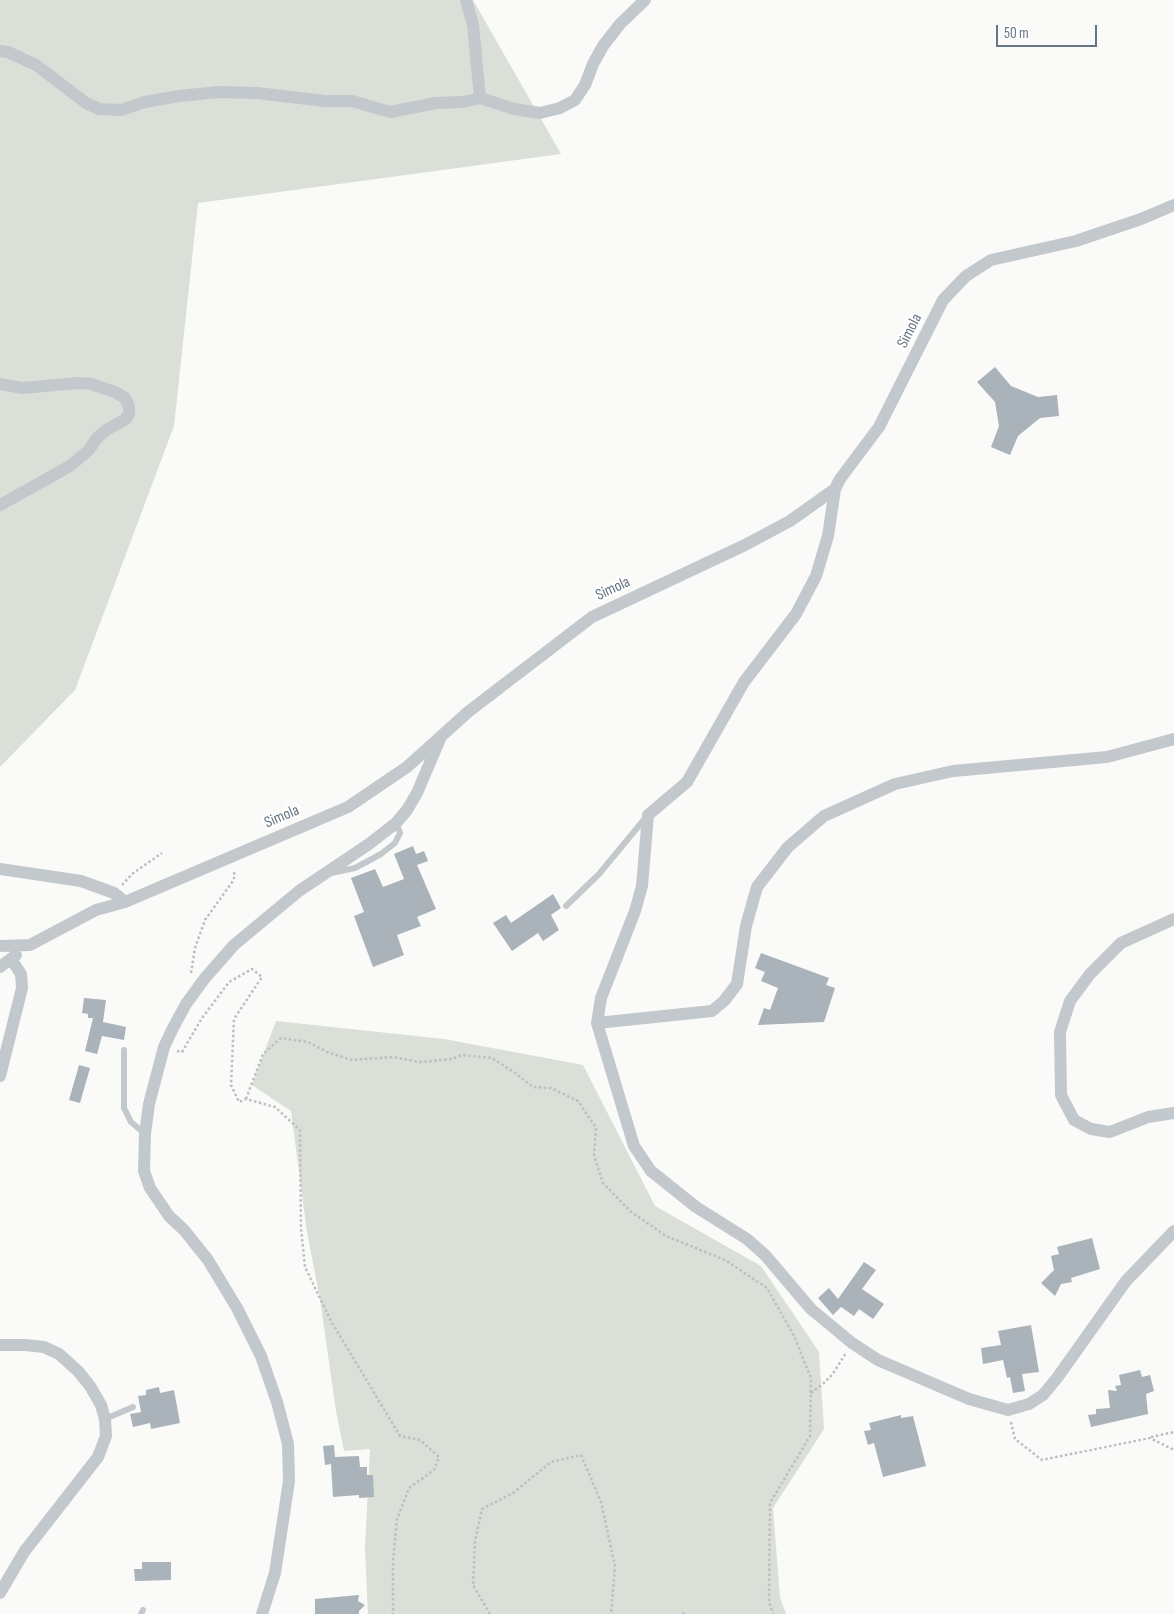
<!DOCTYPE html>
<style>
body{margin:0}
#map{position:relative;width:1174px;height:1614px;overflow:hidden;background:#fafaf8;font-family:"Sofia Sans Condensed",sans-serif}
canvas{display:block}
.scale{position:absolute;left:996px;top:25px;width:101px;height:22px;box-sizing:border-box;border:2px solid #657683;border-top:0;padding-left:6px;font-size:15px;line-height:18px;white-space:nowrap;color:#657683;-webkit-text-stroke:4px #fff;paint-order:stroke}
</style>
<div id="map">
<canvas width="1174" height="1614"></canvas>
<div class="scale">50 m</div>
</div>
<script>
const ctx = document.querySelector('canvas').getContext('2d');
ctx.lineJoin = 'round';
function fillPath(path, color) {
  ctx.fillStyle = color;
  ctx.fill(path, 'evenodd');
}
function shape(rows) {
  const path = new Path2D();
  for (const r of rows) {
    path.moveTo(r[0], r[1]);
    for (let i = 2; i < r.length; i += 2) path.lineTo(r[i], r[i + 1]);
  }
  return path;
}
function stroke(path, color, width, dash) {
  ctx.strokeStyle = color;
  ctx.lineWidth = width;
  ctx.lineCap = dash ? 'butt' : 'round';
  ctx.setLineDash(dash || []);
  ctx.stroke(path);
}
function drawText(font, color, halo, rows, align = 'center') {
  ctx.font = font + ' "Sofia Sans Condensed",sans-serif';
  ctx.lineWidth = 5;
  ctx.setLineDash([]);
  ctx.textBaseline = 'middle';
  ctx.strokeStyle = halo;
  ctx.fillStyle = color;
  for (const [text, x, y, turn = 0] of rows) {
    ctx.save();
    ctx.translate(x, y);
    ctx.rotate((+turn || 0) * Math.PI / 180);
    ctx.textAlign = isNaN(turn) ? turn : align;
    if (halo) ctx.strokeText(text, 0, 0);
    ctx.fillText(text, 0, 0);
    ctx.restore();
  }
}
fillPath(shape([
 [0,0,473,0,561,154,198,203,174,426,75,690,0,767],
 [276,1021,444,1039,583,1065,655,1206,761,1266,819,1352,824,1429,773,1508,780,1597,786,1614,368,1614,365,1549,370,1449,344,1451,336,1411,320,1299,307,1232,291,1111,252,1085]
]), '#dadfd7');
fillPath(shape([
 [995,367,1011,386,1038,397,1057,395,1059,416,1040,418,1018,436,1010,455,991,447,999,426,995,402,977,382],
 [413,846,416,854,424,851,428,861,417,865,436,909,417,917,421,926,397,935,404,955,373,967,354,916,364,912,351,878,375,869,383,887,404,879,394,854],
 [553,894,561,908,551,915,559,930,543,941,538,933,512,951,493,923,506,915,511,923],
 [761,953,829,978,826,985,835,988,824,1022,758,1025,764,1008,770,1010,778,988,761,981,765,972,755,968],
 [84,998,106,1000,103,1022,126,1027,124,1040,102,1036,97,1054,85,1051,93,1018,88,1018,88,1014,82,1013],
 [79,1065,90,1068,80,1103,69,1100],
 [1092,1238,1100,1269,1071,1278,1072,1282,1061,1284,1055,1296,1041,1283,1054,1270,1051,1256,1059,1254,1057,1247],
 [864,1262,876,1270,862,1289,884,1304,873,1319,859,1309,854,1316,841,1307,833,1315,818,1298,829,1288,838,1299],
 [1031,1325,1039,1372,1022,1374,1025,1391,1013,1393,1010,1377,1007,1378,1003,1360,983,1364,981,1348,1001,1345,998,1331],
 [1140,1370,1142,1377,1150,1375,1154,1391,1146,1394,1148,1414,1091,1427,1088,1415,1096,1414,1096,1409,1110,1408,1108,1390,1117,1391,1115,1386,1121,1385,1119,1375],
 [159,1387,160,1393,174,1390,180,1423,151,1429,150,1423,133,1427,130,1414,141,1412,138,1396,146,1395,146,1390],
 [901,1415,901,1418,913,1416,926,1466,883,1477,874,1443,868,1445,864,1431,871,1430,869,1423],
 [334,1445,335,1457,359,1456,360,1467,367,1467,367,1475,373,1475,374,1497,359,1498,359,1495,333,1497,331,1464,325,1465,323,1446],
 [142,1562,171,1562,171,1580,135,1581,134,1569,142,1569],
 [359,1595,358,1601,365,1605,359,1611,359,1614,315,1614,315,1599]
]), '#aab3b9');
stroke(shape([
 [122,885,132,874,162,853],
 [191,973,195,948,205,920,233,881,235,875,233,871],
 [177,1051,182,1052,202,1018,229,982,252,969,262,977,234,1019,231,1085,239,1102,246,1099,275,1107,300,1130,301,1228,305,1267,331,1321,400,1436,420,1440,439,1457,434,1470,409,1488,397,1519,393,1561,393,1614],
 [246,1099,263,1054,281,1038,308,1042,327,1052,352,1060,393,1057,420,1062,452,1059,462,1055,492,1058,515,1073,533,1087,551,1088,578,1101,596,1128,594,1156,603,1183,630,1211,666,1236,725,1260,767,1288,794,1336,811,1378,810,1436,770,1503,769,1602,773,1614],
 [811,1393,824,1383,832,1375,846,1353],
 [1011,1422,1015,1439,1042,1460,1150,1438,1174,1450],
 [1151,1437,1174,1432],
 [683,1612,684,1614],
 [490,1614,473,1585,475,1541,482,1509,513,1493,551,1462,581,1455,601,1502,615,1566,611,1614]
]), '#bbbfc2', 2.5, [2.5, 2.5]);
stroke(shape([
 [331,873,355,868,381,854,395,843,400,833,396,823],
 [566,906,599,874,647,816],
 [124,1050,124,1108,131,1122,144,1133],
 [105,1419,133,1407],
 [141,1614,143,1610]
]), '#c3c8cc', 6);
stroke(shape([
 [466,0,473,25,480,98],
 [0,51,8,52,36,65,86,103,99,109,121,110,145,102,179,96,219,92,257,93,325,101,352,101,390,112,436,103,463,102,480,98,514,109,540,113,560,108,575,100,585,85,593,64,603,46,620,24,645,0],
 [0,384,22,388,78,383,91,384,115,392,125,398,129,406,129,413,126,419,106,430,96,439,89,450,70,466,0,505],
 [835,489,828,536,816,576,796,614,744,682,687,782,648,815,642,886,635,911,601,998,597,1023,634,1146,651,1171,696,1207,747,1239,765,1255,811,1309,852,1343,878,1360,969,1399,1008,1410,1029,1404,1043,1395,1057,1378,1126,1281,1174,1231],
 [0,869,81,881,114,893,125,902],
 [1174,919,1121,943,1090,974,1070,1001,1060,1032,1061,1095,1074,1120,1091,1129,1110,1132,1148,1117,1174,1113],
 [0,946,30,945,96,910,125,902,348,807,407,767,468,712,592,617,745,545,790,521,835,489,840,479,879,427,943,300,966,276,991,260,1076,241,1141,219,1174,205],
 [0,967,16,955],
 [597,1023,712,1011,724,1001,737,984,746,926,757,887,788,847,824,816,895,784,953,771,1107,757,1174,739],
 [0,1076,22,988,21,974,11,959],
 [0,1345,25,1345,44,1347,59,1354,78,1371,90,1386,101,1405,105,1419,106,1436,98,1457,24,1552,0,1593],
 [262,1614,275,1573,289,1481,288,1444,277,1402,261,1356,237,1308,208,1260,184,1230,169,1216,150,1188,144,1171,145,1134,149,1104,164,1047,173,1028,186,1004,205,978,234,945,299,891,369,844,396,823,407,810,417,793,440,739]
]), '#c3c8cc', 12);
drawText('16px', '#657683', '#fff', [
 ["Simola",910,331,-63],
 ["Simola",613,589,-25],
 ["Simola",282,817,-23]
]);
</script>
